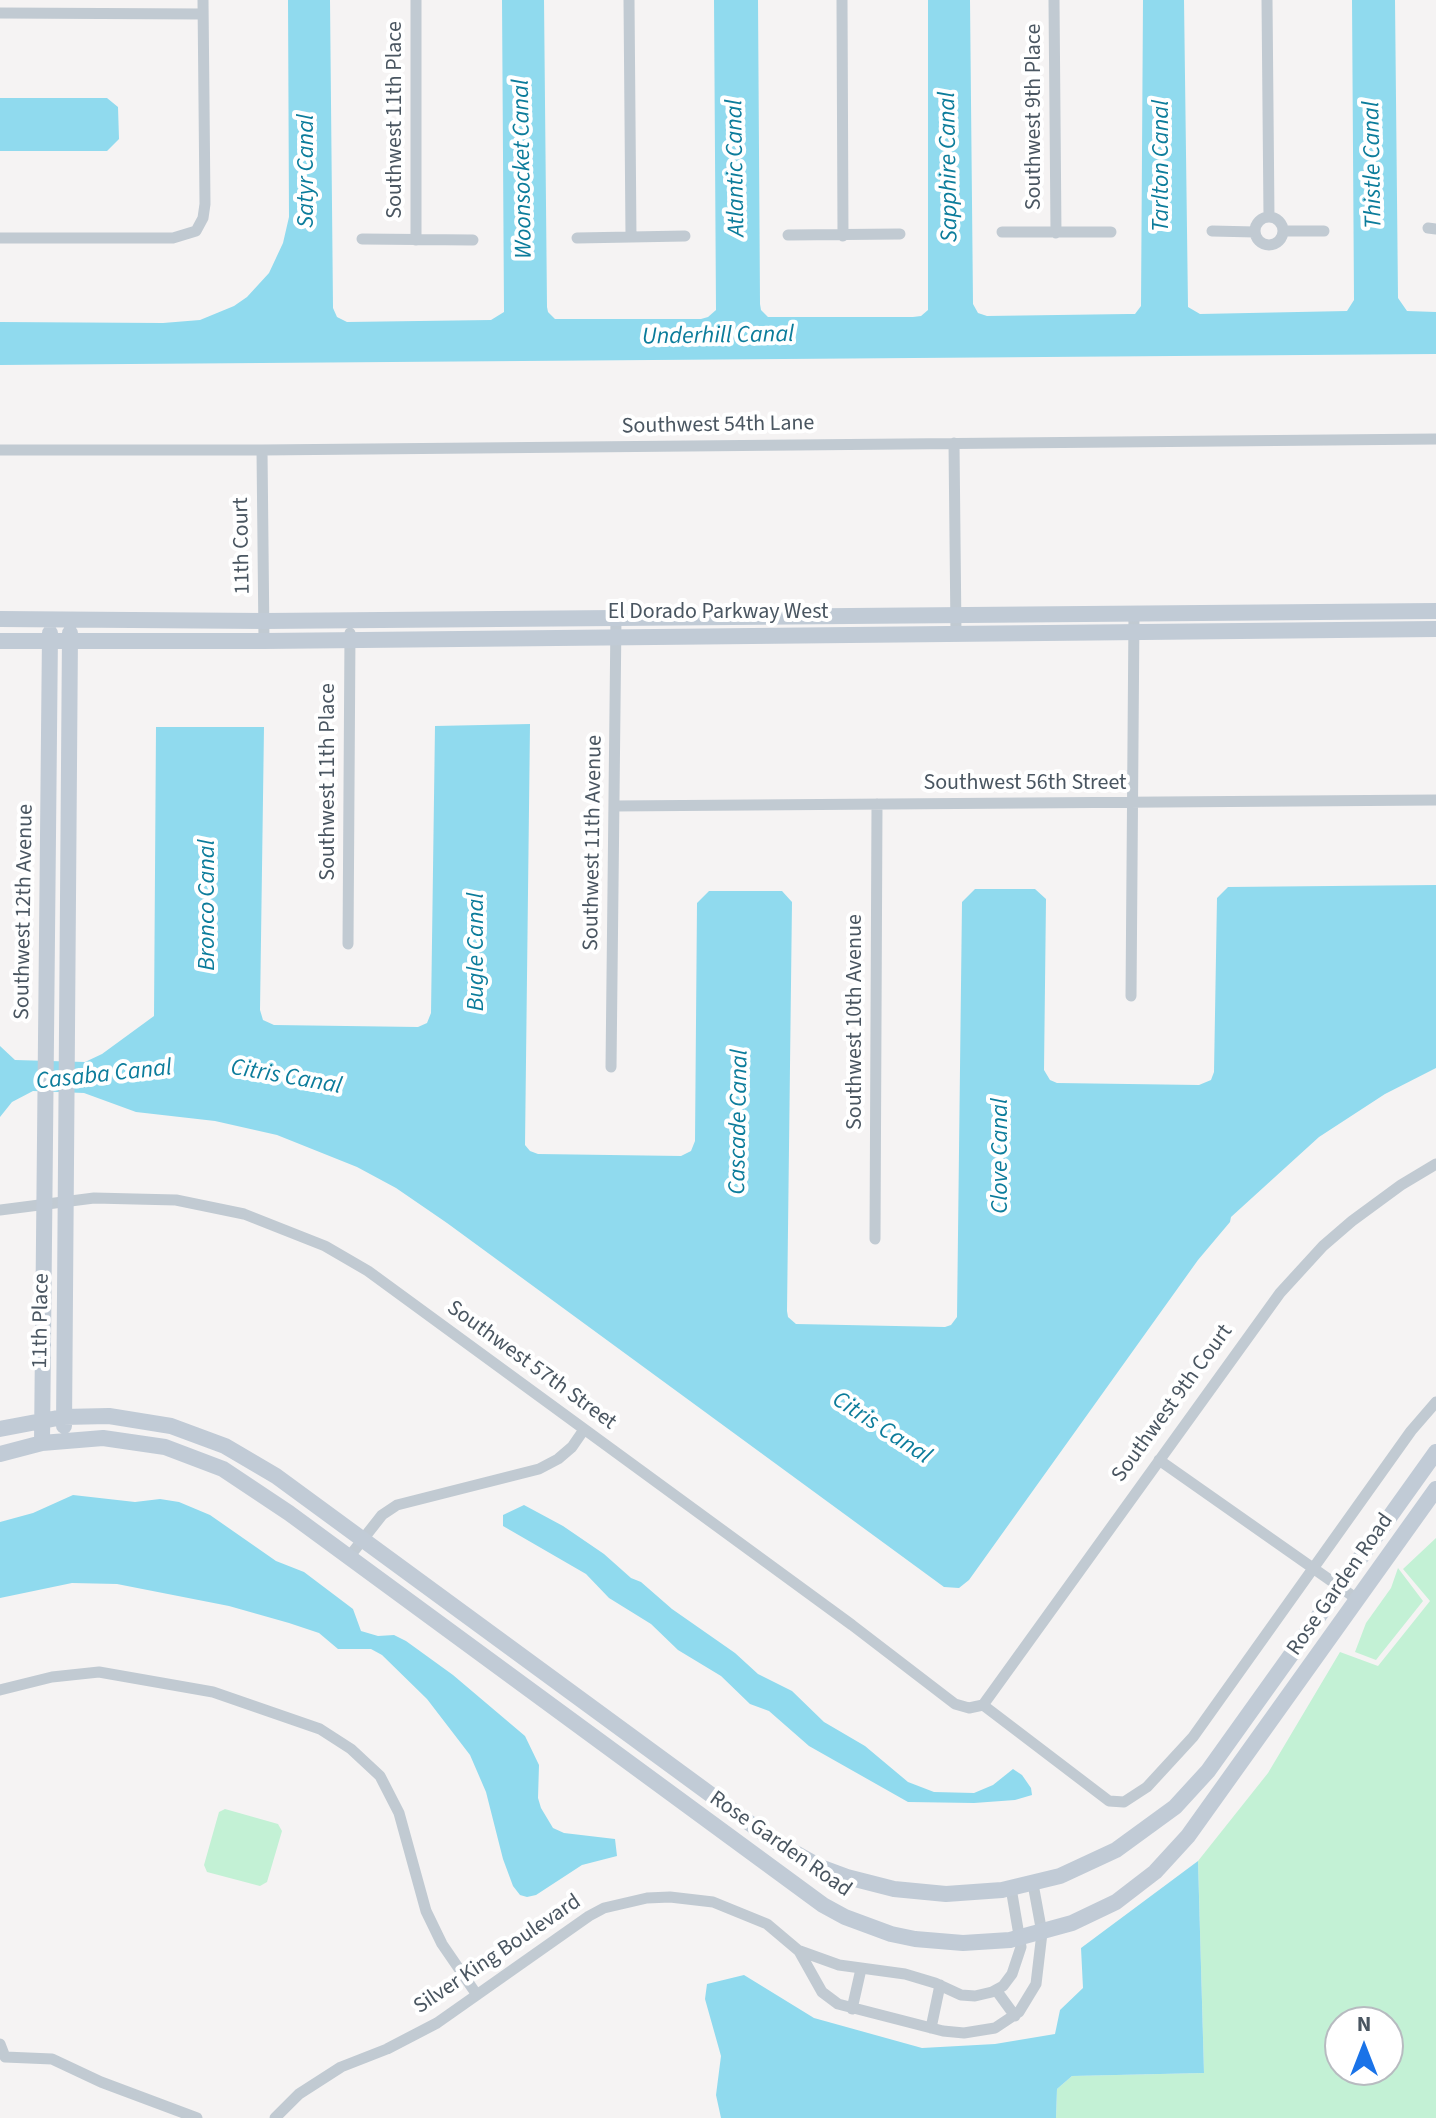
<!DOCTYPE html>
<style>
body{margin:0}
#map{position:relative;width:1436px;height:2118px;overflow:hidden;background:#f5f3f3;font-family:"Source Sans 3",sans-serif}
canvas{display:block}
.north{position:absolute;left:1324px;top:2006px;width:80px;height:80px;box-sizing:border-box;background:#fff;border:2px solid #b7bbc0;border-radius:50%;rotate:0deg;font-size:22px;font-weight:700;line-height:32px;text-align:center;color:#4a5661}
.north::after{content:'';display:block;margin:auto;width:28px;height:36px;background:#1a73e8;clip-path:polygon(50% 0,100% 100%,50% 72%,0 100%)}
</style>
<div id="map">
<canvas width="1436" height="2118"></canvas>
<div class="north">N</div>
</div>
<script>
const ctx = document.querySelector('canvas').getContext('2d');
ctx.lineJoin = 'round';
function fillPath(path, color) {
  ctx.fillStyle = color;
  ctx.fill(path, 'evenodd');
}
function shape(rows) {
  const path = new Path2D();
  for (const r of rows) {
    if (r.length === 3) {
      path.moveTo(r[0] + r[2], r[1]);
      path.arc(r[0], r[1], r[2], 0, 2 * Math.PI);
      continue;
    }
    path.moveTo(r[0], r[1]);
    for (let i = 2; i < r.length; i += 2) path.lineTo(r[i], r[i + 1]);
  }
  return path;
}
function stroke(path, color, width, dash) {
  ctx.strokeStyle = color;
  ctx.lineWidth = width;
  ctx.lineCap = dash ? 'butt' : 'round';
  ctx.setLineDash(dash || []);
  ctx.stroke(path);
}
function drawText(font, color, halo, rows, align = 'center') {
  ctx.font = font + ' "Source Sans 3",sans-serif';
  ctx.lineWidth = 8;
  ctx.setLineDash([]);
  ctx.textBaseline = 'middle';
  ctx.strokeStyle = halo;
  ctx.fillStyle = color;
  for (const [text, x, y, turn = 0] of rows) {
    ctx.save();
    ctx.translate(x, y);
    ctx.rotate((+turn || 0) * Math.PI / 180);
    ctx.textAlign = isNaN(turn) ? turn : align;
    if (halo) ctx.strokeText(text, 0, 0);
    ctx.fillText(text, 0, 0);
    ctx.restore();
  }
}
fillPath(shape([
 [1436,1538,1436,2118,1056,2118,1057,2089,1072,2076,1204,2073,1198,1861,1268,1773,1340,1652,1378,1666,1430,1601,1403,1569],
 [1340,2022,1388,2022,1388,2070,1340,2070],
 [1398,1568,1423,1601,1376,1660,1355,1652,1366,1623,1391,1588],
 [225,1809,278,1824,282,1831,267,1882,260,1886,207,1872,204,1865,219,1812]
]), '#c3f1d5');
fillPath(shape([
 [288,0,330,0,333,308,337,317,347,322,491,320,504,312,502,0,544,0,547,307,548,312,555,319,701,319,708,317,716,310,714,0,758,0,760,304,761,310,768,317,913,317,921,316,928,310,928,0,970,0,973,304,978,313,987,316,1128,314,1135,314,1141,306,1143,0,1184,0,1188,307,1200,314,1347,311,1354,300,1352,0,1395,0,1398,298,1407,311,1436,312,1436,354,0,365,0,322,163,323,200,320,234,306,247,297,269,273,283,243,289,217],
 [0,98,107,98,118,107,119,139,107,151,0,151],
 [530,724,525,1145,530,1151,538,1154,681,1156,691,1151,695,1141,697,903,709,891,782,891,792,902,787,1311,788,1317,796,1324,945,1327,951,1325,957,1317,962,902,975,889,1035,889,1046,899,1044,1070,1050,1080,1057,1083,1199,1085,1211,1080,1214,1072,1217,898,1228,887,1436,885,1436,1068,1385,1094,1319,1137,1231,1217,1230,1222,1198,1260,969,1580,959,1588,944,1587,447,1223,396,1188,357,1167,277,1135,215,1121,136,1112,84,1093,33,1091,12,1102,0,1117,0,1046,15,1060,85,1062,102,1054,154,1016,156,727,264,727,260,1010,263,1020,274,1025,418,1027,427,1023,431,1013,435,726],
 [73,1495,135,1502,160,1499,179,1502,210,1515,276,1561,304,1572,353,1609,361,1631,378,1636,394,1635,406,1641,453,1675,525,1736,539,1765,538,1798,541,1808,553,1828,564,1833,615,1839,617,1856,582,1865,536,1895,527,1897,520,1895,513,1886,503,1859,486,1792,470,1755,427,1699,382,1655,371,1649,338,1649,319,1633,289,1623,229,1606,117,1584,72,1583,0,1598,0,1522,33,1513],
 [524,1505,563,1526,604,1554,631,1578,641,1582,672,1609,735,1653,758,1674,792,1691,824,1722,865,1746,908,1782,934,1792,974,1793,993,1785,1013,1769,1022,1775,1031,1788,1032,1795,1015,1800,974,1803,908,1802,809,1746,769,1711,750,1704,721,1676,678,1650,651,1624,609,1598,586,1574,503,1526,503,1515],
 [1198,1861,1204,2073,1072,2076,1057,2089,1056,2118,721,2118,716,2095,721,2056,705,1999,707,1984,744,1975,814,2018,922,2048,995,2044,1055,2034,1060,2010,1083,1988,1081,1948]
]), '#90daee');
stroke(shape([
 [416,0,416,240],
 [629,0,631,237],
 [842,0,843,236],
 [1054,0,1056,233],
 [1267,0,1269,217],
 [0,13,203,14],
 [1269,231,14],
 [1428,228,1436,229],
 [1212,231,1255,232],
 [1284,231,1324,231],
 [1002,232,1111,232],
 [788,235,900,234],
 [0,238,173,238,196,231,203,218,205,204,203,0],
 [577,238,685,236],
 [362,239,473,240],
 [954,443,956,633],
 [0,450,262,450,1436,439],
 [262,450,264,641],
 [614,806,1436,800],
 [348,944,350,633],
 [1131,996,1134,614],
 [611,1067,616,618],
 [0,1210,94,1198,176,1200,244,1214,325,1246,368,1271,852,1625,955,1704,969,1708,983,1705],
 [875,1239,877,804],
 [1159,1460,1357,1599],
 [349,1557,382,1515,397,1505,539,1469,558,1459,572,1447,583,1431],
 [0,1690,52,1677,99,1672,213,1692,320,1729,351,1749,380,1776,399,1813,426,1911,442,1944,477,1995],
 [983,1705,1280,1293,1323,1246,1352,1221,1401,1185,1436,1164],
 [983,1705,1109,1801,1124,1802,1147,1787,1193,1737,1411,1431,1436,1402],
 [800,1951,839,1965,905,1974,935,1983,961,1995,975,1996,992,1992,1003,1986,1012,1974,1021,1947,1011,1888],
 [996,1990,1015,2016],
 [852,2009,861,1969],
 [931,2028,940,1985],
 [0,2044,5,2057,52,2059,101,2082,197,2118],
 [275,2118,299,2094,341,2067,387,2049,437,2023,589,1916,604,1908,647,1898,670,1897,713,1902,767,1924,799,1951,822,1992,838,2004,943,2031,964,2033,995,2028,1019,2012,1036,1984,1042,1933,1033,1884]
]), '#c1cad2', 11);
stroke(shape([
 [0,619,264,621,1436,611],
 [0,641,264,641,1436,629],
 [64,1426,70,633],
 [0,1429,63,1417,109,1416,171,1426,225,1446,276,1476,774,1841,820,1867,847,1877,894,1889,946,1894,1002,1890,1060,1876,1116,1850,1175,1807,1208,1771,1436,1452],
 [42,1443,50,633],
 [0,1454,42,1443,103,1438,165,1447,223,1469,289,1513,823,1905,845,1917,891,1934,915,1939,963,1943,1010,1940,1072,1923,1116,1902,1155,1872,1188,1836,1436,1489]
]), '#c1cbd6', 16);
drawText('22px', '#4a5661', '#fff', [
 ["Southwest 9th Place",1035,117,-90],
 ["Southwest 11th Place",396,120,-90],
 ["Southwest 54th Lane",718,426,-1],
 ["11th Court",243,546,-91],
 ["El Dorado Parkway West",718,613],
 ["Southwest 11th Place",329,782,-90],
 ["Southwest 56th Street",1025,784],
 ["Southwest 11th Avenue",594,843,-89],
 ["Southwest 12th Avenue",25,912,-89],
 ["Southwest 10th Avenue",856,1022,-90],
 ["11th Place",42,1321,-89],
 ["Southwest 57th Street",531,1366,36],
 ["Southwest 9th Court",1173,1404,-54],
 ["Rose Garden Road",1341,1585,-55],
 ["Rose Garden Road",780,1845,35],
 ["Silver King Boulevard",498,1955,-34]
]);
drawText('italic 24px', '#0c7c9b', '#fff', [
 ["Thistle Canal",1374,165,-91],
 ["Tarlton Canal",1163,166,-90],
 ["Sapphire Canal",950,167,-91],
 ["Atlantic Canal",737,168,-91],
 ["Woonsocket Canal",524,169,-91],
 ["Satyr Canal",308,171,-90],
 ["Underhill Canal",718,337,-1],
 ["Bronco Canal",209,905,-90],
 ["Bugle Canal",478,952,-90],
 ["Casaba Canal",104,1076,-6],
 ["Citris Canal",286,1078,10],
 ["Cascade Canal",740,1122,-89],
 ["Clove Canal",1002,1156,-90],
 ["Citris Canal",881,1429,33]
]);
</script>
